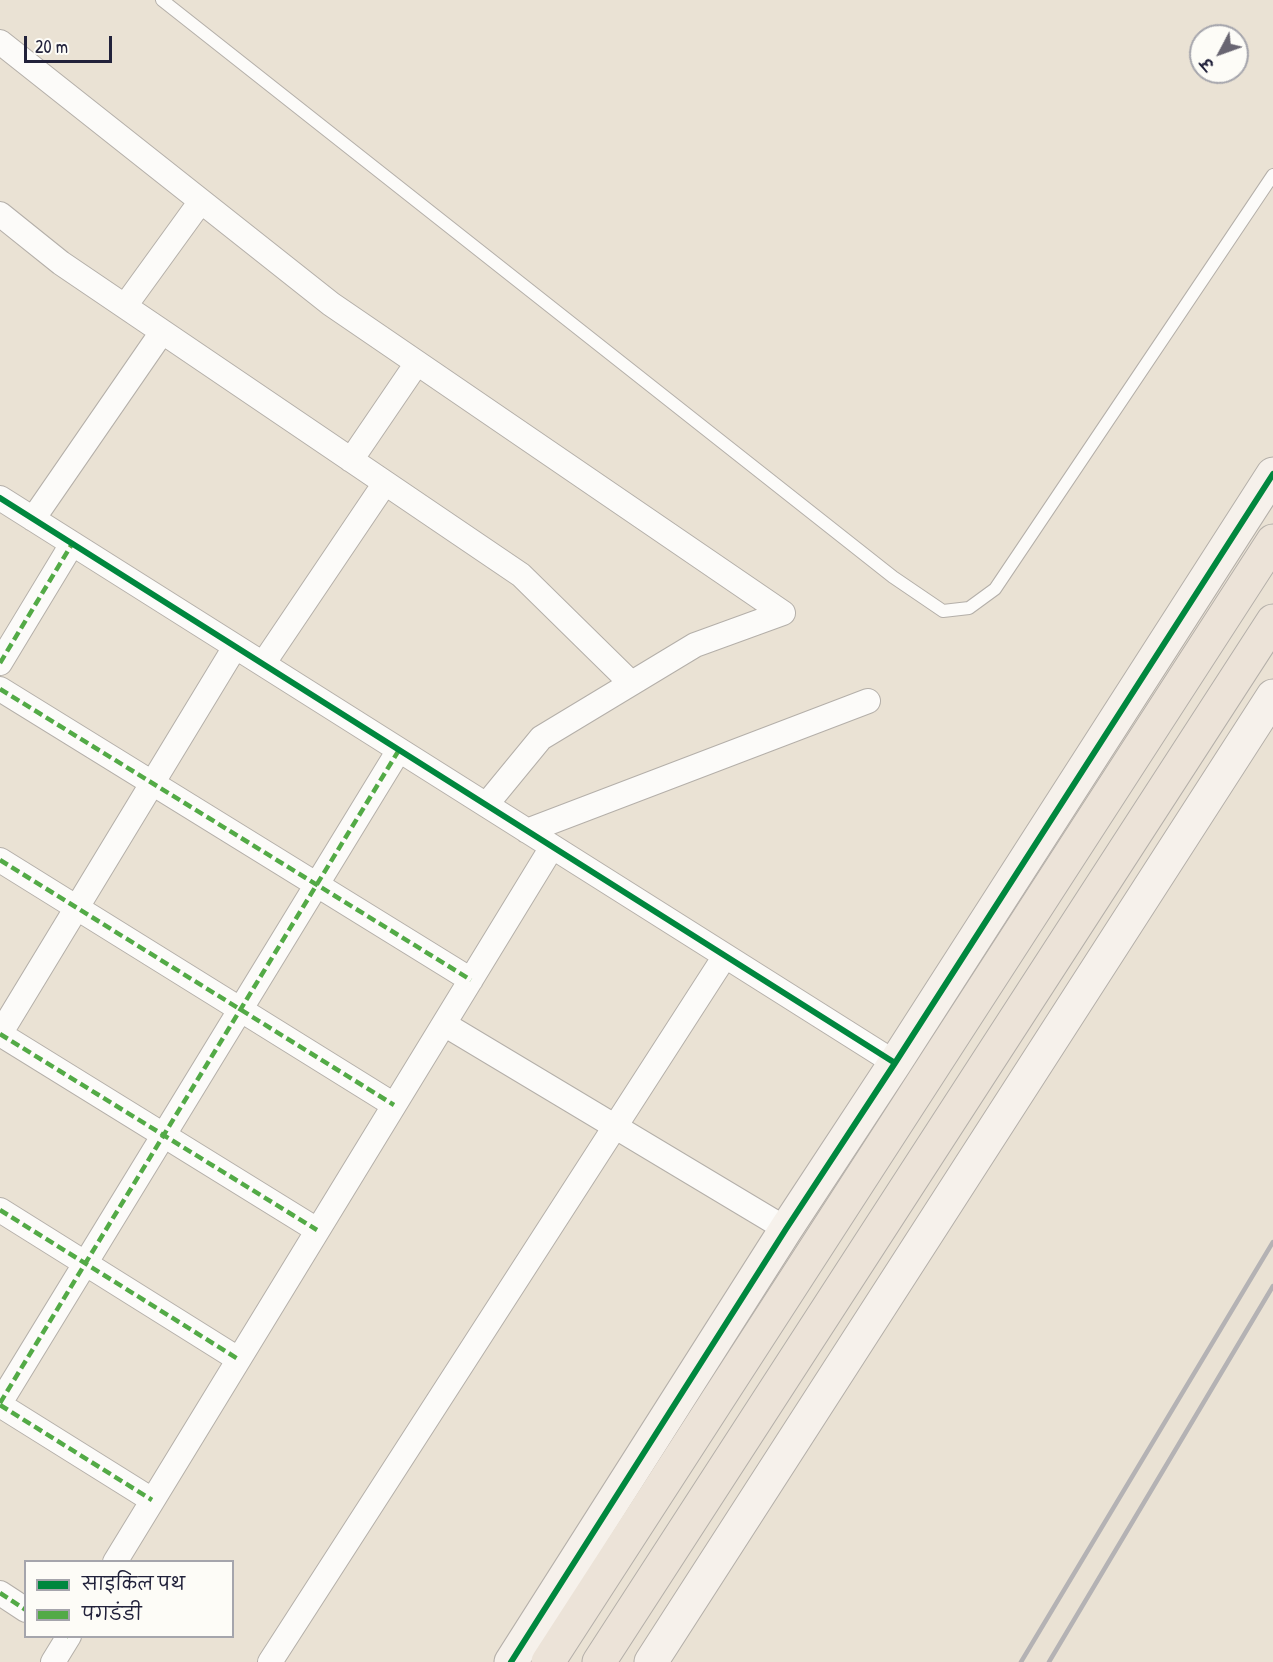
<!DOCTYPE html>
<meta charset="utf-8">
<style>
body{margin:0}
#map{position:relative;width:1273px;height:1662px;overflow:hidden;background:#eae2d4;font-family:"Patrick Hand","Playpen Sans Deva",sans-serif}
canvas{display:block}
.legend{position:absolute;left:24px;top:1560px;width:210px;height:78px;box-sizing:border-box;background:#fdfcf7;border:2px solid #a5a5ac;margin:0;padding:8px 10px;list-style:none;font-size:18px;color:#22223b}
.legend li{display:flex;align-items:center;gap:12px;height:30px}
.legend b{width:30px;border:2px solid #a5a5ac}
.north{position:absolute;left:1189px;top:24px;width:60px;height:60px;box-sizing:border-box;background:#fdfcf7;border:2px solid #a5a5ac;border-radius:50%;rotate:229deg;font-size:16px;font-weight:700;line-height:24px;text-align:center;color:#22223b}
.north::after{content:'';display:block;margin:auto;width:21px;height:27px;background:#686571;clip-path:polygon(50% 0,100% 100%,50% 72%,0 100%)}
.scale{position:absolute;left:24px;top:36px;width:88px;height:27px;box-sizing:border-box;border:3px solid #22223b;border-top:0;padding-left:8px;font-size:18px;line-height:21px;white-space:nowrap;color:#22223b;-webkit-text-stroke:4px #fdfcf7;paint-order:stroke}
</style>
<div id="map">
<canvas width="1273" height="1662"></canvas>
<ul class="legend">
<li><b style="height:8px;background:#00873e"></b>साइकिल पथ</li>
<li><b style="height:8px;background:#53aa46"></b>पगडंडी</li>
</ul>
<div class="north">उ</div>
<div class="scale">20 m</div>
</div>
<script>
const ctx = document.querySelector('canvas').getContext('2d');
ctx.lineJoin = 'round';
function shape(rows) {
  const path = new Path2D();
  for (const r of rows) {
    path.moveTo(r[0], r[1]);
    for (let i = 2; i < r.length; i += 2) path.lineTo(r[i], r[i + 1]);
  }
  return path;
}
function stroke(path, color, width, dash) {
  ctx.strokeStyle = color;
  ctx.lineWidth = width;
  ctx.lineCap = dash ? 'butt' : 'round';
  ctx.setLineDash(dash || []);
  ctx.stroke(path);
}
const lane = shape([
 [162,0,893,577,943,611,969,608,995,589,1273,175]
]);
const street = shape([
 [0,42,331,304,783,613],
 [0,214,61,263,521,575,631,683],
 [125,306,201,201],
 [351,460,417,363],
 [0,498,895,1063],
 [33,519,162,332],
 [0,663,72,544],
 [263,664,385,483],
 [0,689,471,980],
 [486,805,541,738,695,645,783,613],
 [527,831,868,701],
 [0,860,394,1105],
 [444,1024,786,1229],
 [0,1034,235,647],
 [0,1034,317,1230],
 [0,1210,238,1359],
 [0,1403,399,750],
 [0,1405,152,1500],
 [115,1562,552,847],
 [0,1593,26,1610],
 [53,1662,69,1636],
 [270,1662,725,956]
]);
const secondary = shape([
 [511,1662,786,1229,895,1063,1273,474],
 [651,1662,1273,696]
]);
const highway = shape([
 [548,1662,1273,541],
 [599,1662,1273,621]
]);
stroke(lane, '#b4afa9', 14);
stroke(street, '#b4afa9', 26);
stroke(secondary, '#b4afa9', 35);
stroke(highway, '#b4afa9', 35);
stroke(lane, '#fcfbf9', 12);
stroke(street, '#fcfbf9', 24);
stroke(secondary, '#f6f1eb', 33);
stroke(highway, '#ece3d8', 33);
stroke(shape([
 [1021,1662,1273,1242],
 [1049,1662,1273,1286]
]), '#b4b2b4', 4.5);
stroke(shape([
 [0,663,72,544],
 [0,689,471,980],
 [0,860,394,1105],
 [0,1034,317,1230],
 [0,1210,238,1359],
 [0,1403,399,750],
 [0,1405,152,1500],
 [0,1593,26,1610],
 [68,1636,69,1637]
]), '#53aa46', 4.5, [9, 4.5]);
stroke(shape([
 [0,498,895,1063],
 [511,1662,786,1229,895,1063,1273,474]
]), '#00873e', 6);
</script>
